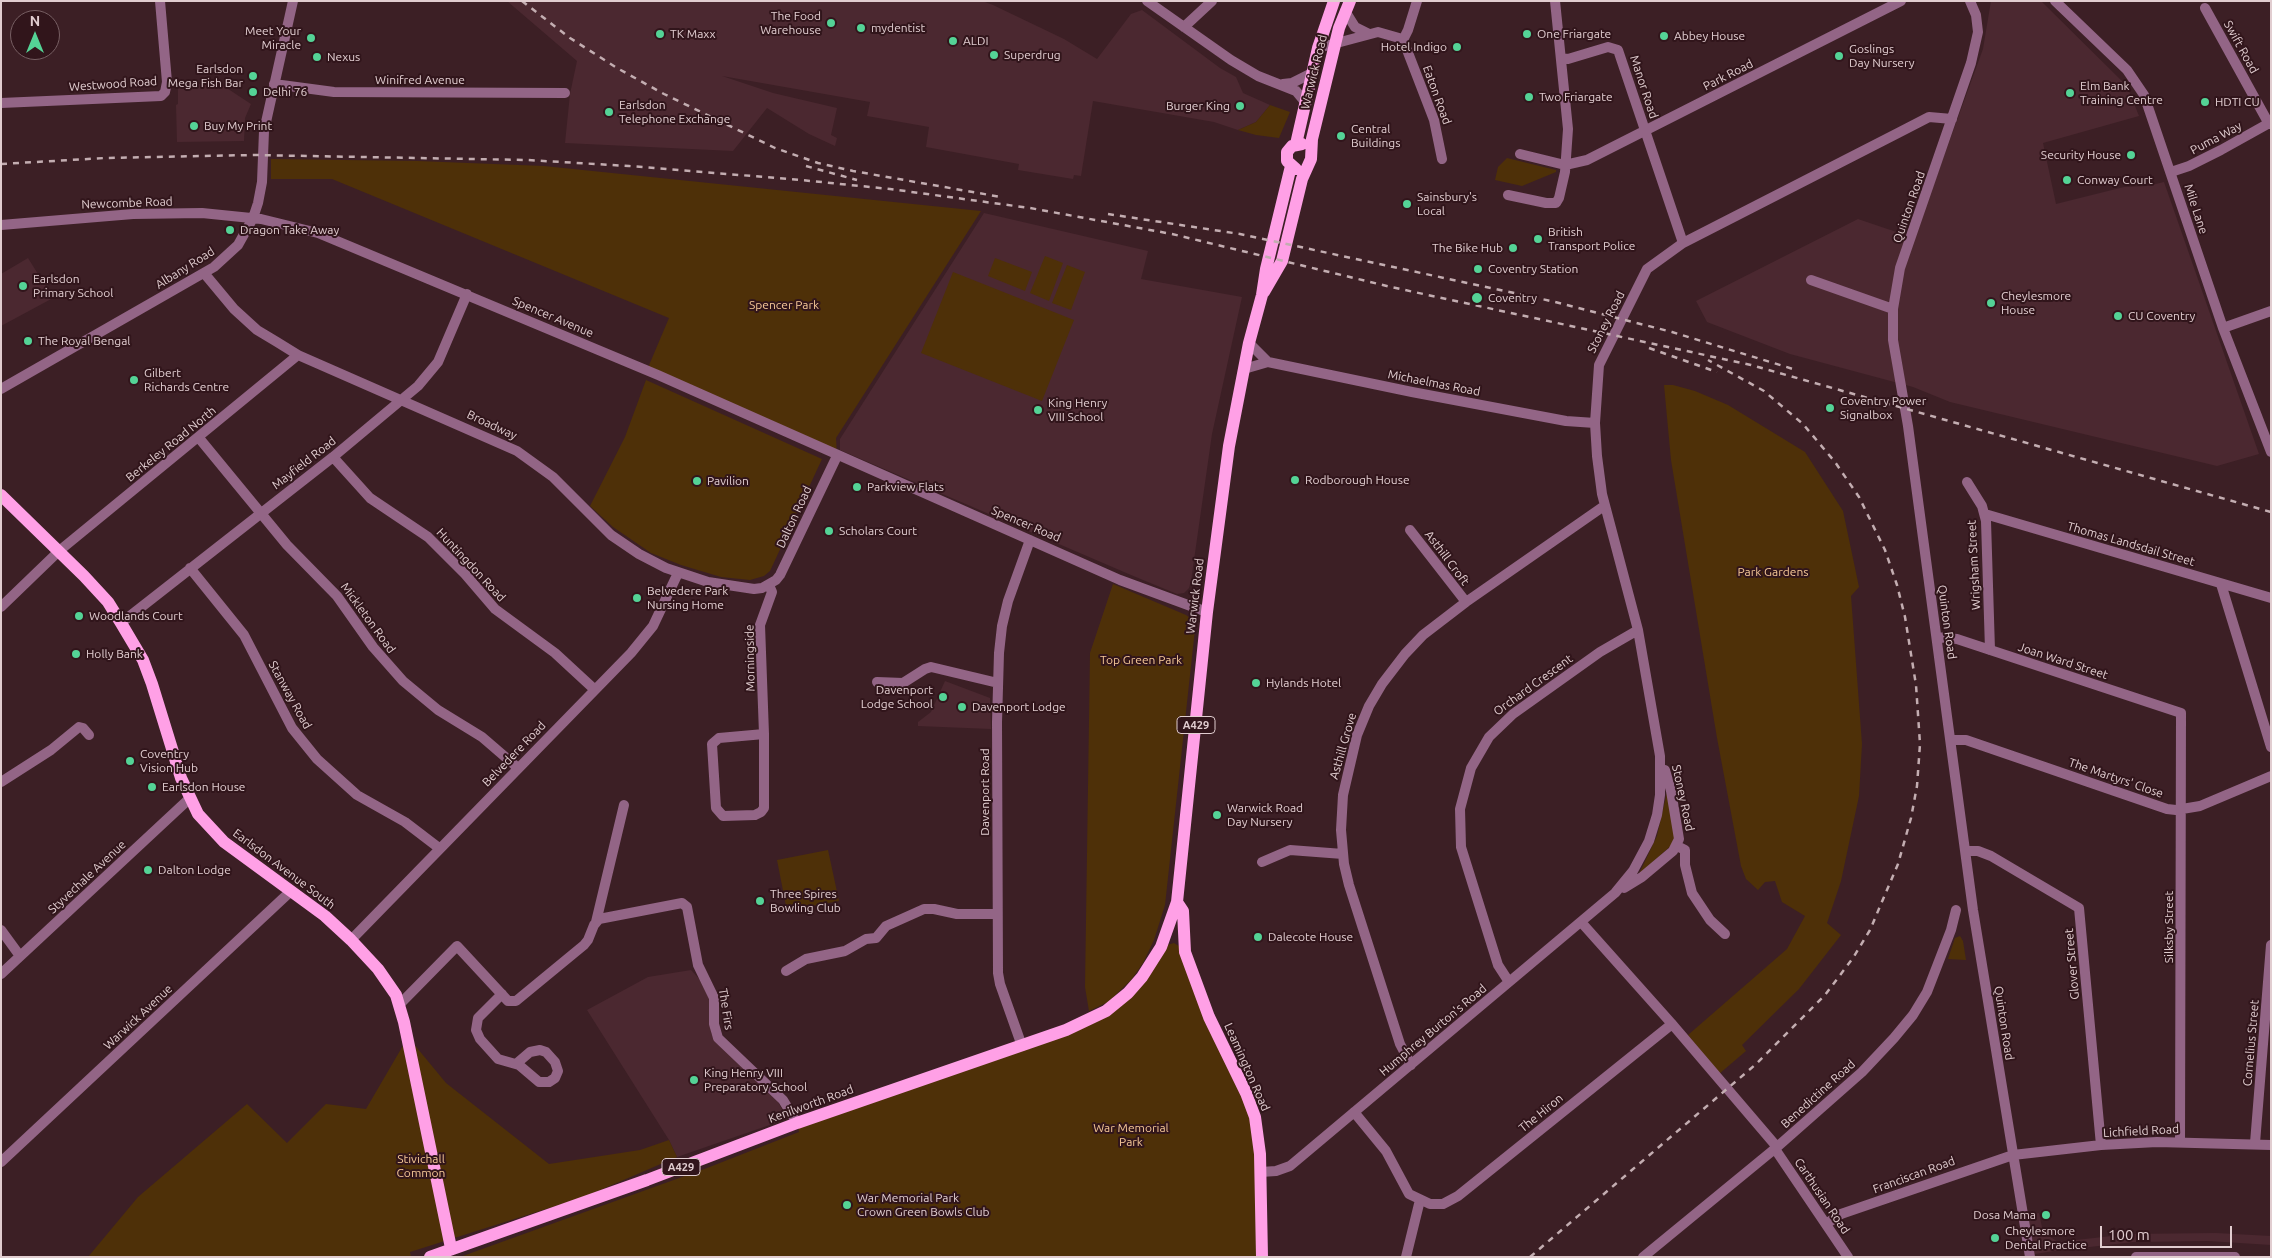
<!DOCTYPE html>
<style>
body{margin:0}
#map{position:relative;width:2272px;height:1258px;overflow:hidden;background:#3c1f25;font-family:Ubuntu,sans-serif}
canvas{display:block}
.frame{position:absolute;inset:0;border:2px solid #e1cdd0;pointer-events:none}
.north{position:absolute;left:10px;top:10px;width:50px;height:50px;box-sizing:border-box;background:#31151b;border:1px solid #775f63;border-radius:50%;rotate:0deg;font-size:14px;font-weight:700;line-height:20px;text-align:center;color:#e1cdd0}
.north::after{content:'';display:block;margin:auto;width:18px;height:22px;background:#54d396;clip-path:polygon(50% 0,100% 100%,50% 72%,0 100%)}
.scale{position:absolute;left:2100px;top:1226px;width:132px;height:22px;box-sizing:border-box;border:2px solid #e1cdd0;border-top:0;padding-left:6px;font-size:15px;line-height:18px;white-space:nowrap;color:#e1cdd0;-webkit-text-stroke:4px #31151b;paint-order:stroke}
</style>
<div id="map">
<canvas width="2272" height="1258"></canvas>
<div class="frame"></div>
<div class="north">N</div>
<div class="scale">100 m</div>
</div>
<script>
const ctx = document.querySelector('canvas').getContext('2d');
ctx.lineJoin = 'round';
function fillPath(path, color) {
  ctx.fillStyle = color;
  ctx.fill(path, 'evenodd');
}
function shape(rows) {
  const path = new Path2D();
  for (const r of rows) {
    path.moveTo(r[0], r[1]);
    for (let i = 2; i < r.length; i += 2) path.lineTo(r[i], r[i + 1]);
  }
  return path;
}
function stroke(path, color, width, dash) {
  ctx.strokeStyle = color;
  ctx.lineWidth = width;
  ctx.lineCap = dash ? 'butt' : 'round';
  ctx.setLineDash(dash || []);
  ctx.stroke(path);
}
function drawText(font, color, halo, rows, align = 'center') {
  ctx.font = font + ' Ubuntu,sans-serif';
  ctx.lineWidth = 4;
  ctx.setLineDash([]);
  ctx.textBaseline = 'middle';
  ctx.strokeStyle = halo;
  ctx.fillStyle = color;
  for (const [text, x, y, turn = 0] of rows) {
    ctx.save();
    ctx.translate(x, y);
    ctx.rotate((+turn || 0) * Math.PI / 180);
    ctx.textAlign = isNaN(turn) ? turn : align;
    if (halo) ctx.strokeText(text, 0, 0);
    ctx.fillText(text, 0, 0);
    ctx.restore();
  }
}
fillPath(shape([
 [507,1,982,1,993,5,1064,39,1097,59,1131,14,1142,10,1220,68,1236,77,1243,93,1270,105,1256,122,1238,130,1214,122,1093,101,1081,176,1074,175,1073,179,1018,170,1019,164,926,147,929,127,867,116,870,102,722,76,773,93,837,108,831,135,837,138,835,146,809,134,767,108,733,151,565,143,570,94,577,61],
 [1991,1,2041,1,2127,86,2139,116,2043,143,2056,204,2124,187,2147,186,2164,182,2259,454,2217,466,1950,402,1913,387,1790,354,1707,322,1696,301,1858,219,1914,238,1983,49],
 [219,83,251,104,245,118,244,141,177,142,176,105,178,104,178,85],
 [984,213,1148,251,1141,279,1242,297,1212,434,1191,581,1189,588,1184,593,1177,594,1131,575,840,450,840,439],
 [28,258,53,298,1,326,1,274],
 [945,681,990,698,991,729,918,726,918,722,931,712],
 [691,970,703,983,710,1002,711,1033,715,1041,776,1098,787,1119,677,1157,669,1140,587,1010,648,977],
 [2039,1213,2043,1232,2058,1242,2130,1234,2216,1233,2271,1236,2271,1245,2208,1241,2134,1242,2054,1251,2029,1255,2023,1215]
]), '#4b2830');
fillPath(shape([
 [1270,105,1290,112,1279,138,1256,135,1238,130,1256,122],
 [1507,158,1556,170,1556,172,1522,186,1495,180,1498,167],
 [271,159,418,161,544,166,981,211,836,438,837,456,647,370,669,318,332,179,271,179],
 [1045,256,1063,263,1049,301,1030,293],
 [995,258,1032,272,1025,291,988,276],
 [1067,265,1085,272,1071,310,1052,303],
 [953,272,1074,320,1042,401,921,353],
 [646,380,822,459,770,571,764,576,750,580,721,577,681,565,651,553,613,527,590,506,625,437],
 [1664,385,1673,385,1695,391,1728,405,1805,452,1843,511,1859,587,1851,596,1862,744,1859,796,1841,881,1827,923,1841,935,1799,989,1742,1045,1746,1051,1719,1074,1688,1035,1787,949,1805,916,1782,902,1775,881,1765,882,1758,890,1746,879,1741,866,1717,738,1671,460],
 [1113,584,1186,615,1194,621,1195,629,1165,905,1154,940,1143,963,1131,980,1108,1002,1089,1011,1085,987,1090,653],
 [1667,792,1676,832,1674,843,1639,874,1657,836],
 [828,850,839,901,787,911,777,860],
 [1960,936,1963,941,1966,960,1948,959,1955,938],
 [1174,943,1182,948,1255,1117,1262,1257,460,1257,707,1168,799,1132,797,1123,1100,1015,1167,945],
 [408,1037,446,1083,549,1164,640,1150,669,1140,677,1157,584,1197,410,1252,411,1257,88,1257,138,1197,247,1104,287,1143,326,1104,366,1109]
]), '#4e3008');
stroke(shape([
 [1147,1,1231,60,1258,76,1296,91,1306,103],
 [1970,1,1976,15,1978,32,1971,63,1900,268,1893,309,1893,340,1908,426,1973,910,2030,1257],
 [2055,1,2127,70,2144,95,2223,328,2271,452],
 [2205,8,2269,124],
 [1345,11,1355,27,1369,34],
 [1184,27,1212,1],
 [1402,42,1408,30,1417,1],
 [1318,48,1378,32,1399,38,1407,50,1434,120,1442,159],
 [1561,58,1568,59,1608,47,1618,50,1683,243],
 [274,84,334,92,565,93],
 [1283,84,1292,83,1312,73],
 [1,103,161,96,165,92,167,82,160,1],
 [1520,154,1565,165,1587,160,1901,1],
 [2171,172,2189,166,2221,150,2271,122],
 [1508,195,1546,203,1556,203,1559,198,1565,172,1568,129,1555,1],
 [1,225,133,214,202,213,261,219,318,233,658,375,1120,580,1207,612],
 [204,273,234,309,257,330,277,342,298,355,517,451,553,477,611,535,639,554,666,568,708,582,754,589,762,588,776,580,780,575,837,456],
 [1811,280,1893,309],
 [2223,328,2271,311],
 [1249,343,1268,362],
 [1244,369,1268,362,1412,392,1566,421,1595,423],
 [1,389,214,267,238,245,253,218,258,203,262,182,264,131,293,1],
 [199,438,287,545,337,596,373,647,403,681,438,710,482,737,518,768],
 [333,457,370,498,428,537,465,574,495,609,555,653,594,689],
 [1967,482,1982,506,1986,521,1990,650],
 [1985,514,2271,598],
 [1410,530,1466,602],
 [190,568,244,635,292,728,317,759,357,795,405,822,439,848],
 [2221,584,2271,747],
 [1,607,59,551,298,355],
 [121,623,333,457,418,386,438,362,467,294],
 [1937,637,1957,639,2181,713,2180,1142],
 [877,682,903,683,925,669,931,667,998,683],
 [764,734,719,738,712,744,716,808,723,816,755,815,761,812,764,808,764,734,760,625,772,592,769,585],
 [1951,740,1966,740,2167,809,2176,810,2200,806,2271,776],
 [1,782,51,750,79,727,83,728,89,735],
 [1677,846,1685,850,1685,865,1692,893,1710,920,1725,934],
 [1966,851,1978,851,1991,856,2079,908,2101,1145],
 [1262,862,1290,850,1343,854],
 [1624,888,1642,877,1673,851,1679,839,1671,791,1665,770],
 [596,922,624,805],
 [1581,922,1672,1024,1777,1147],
 [1,930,20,956],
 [351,940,631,653,653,626,678,573],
 [786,971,806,959,845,951,866,939,876,938,886,926,924,909,934,909,957,914,996,914],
 [1,974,189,799],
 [1509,982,1498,965,1461,847,1460,809,1471,768,1489,737,1513,714,1600,652,1638,630],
 [502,994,478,1018,476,1030,480,1039,498,1059,519,1065,539,1082,549,1082,555,1078,558,1071,555,1062,546,1052,540,1050,530,1052,516,1064],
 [400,1004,457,946,508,1001,516,1001,584,945,588,940,594,925,599,919,682,903,687,907,698,965,714,998,714,1024,718,1038,783,1100,797,1123],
 [1022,1046,1000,984,998,973,997,722,999,653,1002,626,1008,601,1030,540],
 [1411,1065,1400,1044,1349,885,1344,864,1341,830,1343,795,1357,735,1369,706,1382,684,1405,654,1423,635,1466,602,1604,506],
 [1354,1112,1386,1151,1409,1194,1430,1204,1443,1204,1458,1196,1672,1024],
 [2255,1143,2271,945],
 [1775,1149,1848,1257],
 [1,1162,291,891],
 [1261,1172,1276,1171,1290,1166,1615,893,1633,871,1649,841,1657,815,1660,795,1660,756,1638,630,1602,494,1597,456,1595,423,1599,365,1647,269,1683,243,1898,133,1929,117,1952,119],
 [1826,1224,1841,1214,2013,1155,2101,1145,2157,1142,2271,1145],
 [1406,1257,1420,1200],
 [1643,1257,1777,1147,1862,1072,1894,1038,1913,1015,1927,992,1951,930,1956,910],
 [2136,1257,2235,1257]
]), '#936586', 10);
stroke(shape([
 [1296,144,1318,48,1334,1],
 [1296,169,1287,161,1287,152,1292,146,1302,144],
 [1264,292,1282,261,1302,179,1311,159,1312,139,1339,28,1350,1],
 [1,495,84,576,108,602,121,623,143,660,152,684,181,778,198,814,224,842,325,916,351,940,378,969,396,995,404,1022,451,1248],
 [1177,902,1183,911,1185,952,1209,1017,1246,1093,1255,1117,1260,1154,1262,1257],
 [430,1257,647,1180,797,1123,1066,1030,1106,1011,1128,993,1142,977,1161,947,1177,902,1207,612,1229,446,1249,343,1262,295,1266,269,1291,166]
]), '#ffa0e6', 12);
stroke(shape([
 [522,1,570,38,617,68,664,94,775,148,818,163,853,171,1001,197],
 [1,164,105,158,253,155,527,160,629,166,801,180,890,189,1030,208,1172,234,1391,287,1751,365,2271,512],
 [806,166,857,180],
 [1108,214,1240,234,1551,301,1672,332,1793,369],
 [1649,348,1717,372],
 [1530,1257,1755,1065,1825,995,1853,958,1870,930,1898,864,1911,818,1917,786,1920,744,1916,685,1905,617,1897,585,1885,550,1859,497,1835,462,1803,424,1764,391,1708,360]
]), '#c3adb1', 2.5, [6, 6]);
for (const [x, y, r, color] of [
 [831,23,5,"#54d396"],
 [861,28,5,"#54d396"],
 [660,34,5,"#54d396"],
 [1527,34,5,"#54d396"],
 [1664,36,5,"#54d396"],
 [311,38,5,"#54d396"],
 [953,41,5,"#54d396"],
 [1457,47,5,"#54d396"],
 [994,55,5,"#54d396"],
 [1839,56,5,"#54d396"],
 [317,57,5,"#54d396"],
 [253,76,5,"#54d396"],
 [253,92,5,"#54d396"],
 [2070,93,5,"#54d396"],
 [1529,97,5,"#54d396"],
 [2205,102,5,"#54d396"],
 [1240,106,5,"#54d396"],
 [609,112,5,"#54d396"],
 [194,126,5,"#54d396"],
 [1341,136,5,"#54d396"],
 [2131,155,5,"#54d396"],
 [2067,180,5,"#54d396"],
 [1407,204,5,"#54d396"],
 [230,230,5,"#54d396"],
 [1538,239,5,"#54d396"],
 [1513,248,5,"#54d396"],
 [1478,269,5,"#54d396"],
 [23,286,5,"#54d396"],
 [1477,298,6,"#54d396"],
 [1991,303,5,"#54d396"],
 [2118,316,5,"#54d396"],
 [28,341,5,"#54d396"],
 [134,380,5,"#54d396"],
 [1830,408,5,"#54d396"],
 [1038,410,5,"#54d396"],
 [1295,480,5,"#54d396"],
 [697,481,5,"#54d396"],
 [857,487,5,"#54d396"],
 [829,531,5,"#54d396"],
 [637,598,5,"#54d396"],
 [79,616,5,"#54d396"],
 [76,654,5,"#54d396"],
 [1256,683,5,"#54d396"],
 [943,697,5,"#54d396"],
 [962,707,5,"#54d396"],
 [130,761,5,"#54d396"],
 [152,787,5,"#54d396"],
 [1217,815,5,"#54d396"],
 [148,870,5,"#54d396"],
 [760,901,5,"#54d396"],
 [1258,937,5,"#54d396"],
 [694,1080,5,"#54d396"],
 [847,1205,5,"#54d396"],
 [2046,1215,5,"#54d396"],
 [1995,1238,5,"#54d396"]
]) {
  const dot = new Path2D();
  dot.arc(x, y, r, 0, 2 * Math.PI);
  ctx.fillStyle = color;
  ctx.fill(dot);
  stroke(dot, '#31151b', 2);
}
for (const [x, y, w] of [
 [1196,725,38],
 [681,1167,38]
]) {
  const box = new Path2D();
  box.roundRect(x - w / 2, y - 8.5, w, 17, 4);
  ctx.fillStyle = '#31151b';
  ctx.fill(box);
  stroke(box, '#e1cdd0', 1);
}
drawText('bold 11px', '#e1cdd0', null, [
 ["A429",1196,725],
 ["A429",681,1167]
]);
drawText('12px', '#e1cdd0', '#31151b', [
 ["The Food",821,16,"right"],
 ["Warehouse",821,30,"right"],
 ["mydentist",871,28],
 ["Meet Your",301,31,"right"],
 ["Miracle",301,45,"right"],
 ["TK Maxx",670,34],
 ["One Friargate",1537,34],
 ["Abbey House",1674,36],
 ["ALDI",963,41],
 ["Hotel Indigo",1447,47,"right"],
 ["Goslings",1849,49],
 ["Day Nursery",1849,63],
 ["Superdrug",1004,55],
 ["Nexus",327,57],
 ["Earlsdon",243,69,"right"],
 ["Mega Fish Bar",243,83,"right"],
 ["Elm Bank",2080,86],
 ["Training Centre",2080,100],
 ["Delhi 76",263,92],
 ["Two Friargate",1539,97],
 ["HDTI CU",2215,102],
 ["Earlsdon",619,105],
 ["Telephone Exchange",619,119],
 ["Burger King",1230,106,"right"],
 ["Buy My Print",204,126],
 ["Central",1351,129],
 ["Buildings",1351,143],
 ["Security House",2121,155,"right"],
 ["Conway Court",2077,180],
 ["Sainsbury's",1417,197],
 ["Local",1417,211],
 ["Dragon Take Away",240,230],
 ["British",1548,232],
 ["Transport Police",1548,246],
 ["The Bike Hub",1503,248,"right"],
 ["Coventry Station",1488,269],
 ["Earlsdon",33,279],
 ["Primary School",33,293],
 ["Cheylesmore",2001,296],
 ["House",2001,310],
 ["Coventry",1488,298],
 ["CU Coventry",2128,316],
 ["The Royal Bengal",38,341],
 ["Gilbert",144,373],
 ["Richards Centre",144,387],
 ["Coventry Power",1840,401],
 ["Signalbox",1840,415],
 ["King Henry",1048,403],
 ["VIII School",1048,417],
 ["Rodborough House",1305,480],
 ["Pavilion",707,481],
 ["Parkview Flats",867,487],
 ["Scholars Court",839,531],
 ["Belvedere Park",647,591],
 ["Nursing Home",647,605],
 ["Woodlands Court",89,616],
 ["Holly Bank",86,654],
 ["Hylands Hotel",1266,683],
 ["Davenport",933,690,"right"],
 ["Lodge School",933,704,"right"],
 ["Davenport Lodge",972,707],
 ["Coventry",140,754],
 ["Vision Hub",140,768],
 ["Earlsdon House",162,787],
 ["Warwick Road",1227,808],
 ["Day Nursery",1227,822],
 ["Dalton Lodge",158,870],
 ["Three Spires",770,894],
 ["Bowling Club",770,908],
 ["Dalecote House",1268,937],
 ["King Henry VIII",704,1073],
 ["Preparatory School",704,1087],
 ["War Memorial Park",857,1198],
 ["Crown Green Bowls Club",857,1212],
 ["Dosa Mama",2036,1215,"right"],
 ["Cheylesmore",2005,1231],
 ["Dental Practice",2005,1245]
], 'left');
drawText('12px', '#e1cdd0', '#31151b', [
 ["Swift Road",2241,47,61],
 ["Warwick Road",1314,72,-76],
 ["Park Road",1728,75,-27],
 ["Winifred Avenue",420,80],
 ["Westwood Road",113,84,-4],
 ["Manor Road",1644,87,72],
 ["Eaton Road",1437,95,70],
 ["Puma Way",2216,138,-28],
 ["Newcombe Road",127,203,-2],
 ["Quinton Road",1909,207,-71],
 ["Mile Lane",2196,209,72],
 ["Albany Road",185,268,-32],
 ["Spencer Avenue",553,317,23],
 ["Stoney Road",1606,322,-63],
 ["Michaelmas Road",1434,383,11],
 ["Broadway",492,425,25],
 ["Berkeley Road North",171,444,-39],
 ["Mayfield Road",304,463,-38],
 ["Dalton Road",794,517,-65],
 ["Spencer Road",1026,524,23],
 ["Thomas Landsdail Street",2131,544,16],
 ["Asthill Croft",1447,558,53],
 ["Huntingdon Road",471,565,47],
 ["Wrigsham Street",1974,565,-93],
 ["Warwick Road",1195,596,-83],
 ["Mickleton Road",368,618,54],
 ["Quinton Road",1947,622,82],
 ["Morningside",750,658,-91],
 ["Joan Ward Street",2063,661,18],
 ["Orchard Crescent",1533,685,-36],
 ["Stanway Road",290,695,61],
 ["Asthill Grove",1343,746,-74],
 ["Belvedere Road",514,754,-46],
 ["The Martyrs' Close",2116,778,19],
 ["Davenport Road",985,792,-90],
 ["Stoney Road",1683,798,78],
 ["Earlsdon Avenue South",284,869,37],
 ["Styvechale Avenue",87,877,-43],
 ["Silksby Street",2169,927,-90],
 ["Glover Street",2072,964,-95],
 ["The Firs",726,1009,81],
 ["Warwick Avenue",138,1017,-43],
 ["Quinton Road",2004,1023,81],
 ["Humphrey Burton's Road",1433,1030,-40],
 ["Cornelius Street",2251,1043,-85],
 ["Leamington Road",1247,1067,66],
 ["Benedictine Road",1818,1094,-42],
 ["Kenilworth Road",811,1104,-20],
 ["The Hiron",1541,1113,-39],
 ["Lichfield Road",2141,1131,-3],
 ["Franciscan Road",1914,1175,-20],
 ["Carthusian Road",1822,1196,56]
]);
drawText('12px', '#f6c897', '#31151b', [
 ["Spencer Park",784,305],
 ["Park Gardens",1773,572],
 ["Top Green Park",1141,660],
 ["War Memorial",1131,1128],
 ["Park",1131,1142],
 ["Stivichall",421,1159],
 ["Common",421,1173]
]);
</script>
